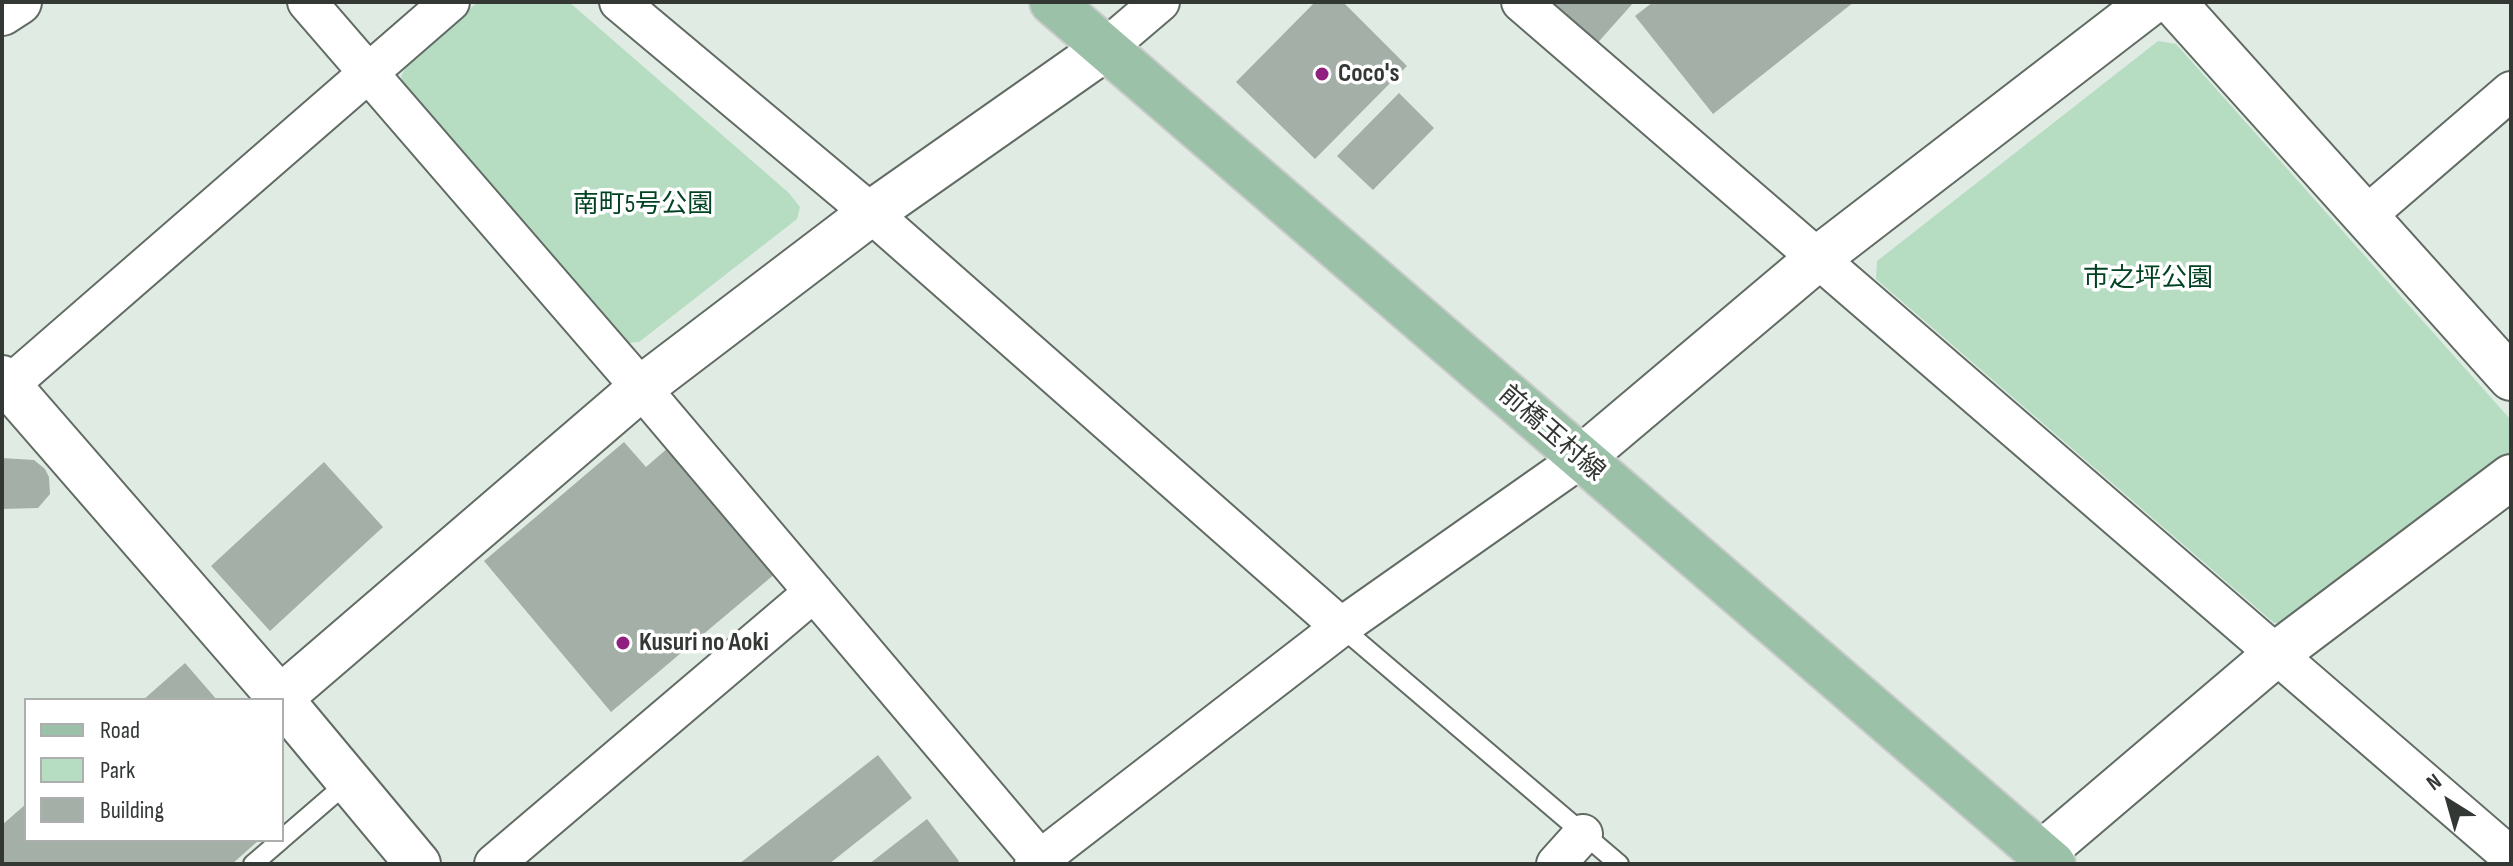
<!DOCTYPE html>
<meta charset="utf-8">
<style>
body{margin:0}
#map{position:relative;width:2513px;height:866px;overflow:hidden;background:#e0ece3;font-family:"Sofia Sans Condensed",sans-serif}
canvas{display:block}
.frame{position:absolute;inset:0;border:4px solid #333834;pointer-events:none}
.legend{position:absolute;left:24px;top:698px;width:260px;height:144px;box-sizing:border-box;background:#fff;border:2px solid #adafae;margin:0;padding:10px 14px;list-style:none;font-size:24px;color:#333834}
.legend li{display:flex;align-items:center;gap:16px;height:40px}
.legend b{width:40px;border:2px solid #adafae}
.north{position:absolute;left:2409px;top:762px;width:80px;height:80px;-webkit-text-stroke:6px #fff;paint-order:stroke;rotate:323deg;font-size:22px;font-weight:700;line-height:32px;text-align:center;color:#333834}
.north::after{content:'';display:block;margin:auto;width:28px;height:36px;background:#333834;clip-path:polygon(50% 0,100% 100%,50% 72%,0 100%)}
</style>
<div id="map">
<canvas width="2513" height="866"></canvas>
<div class="frame"></div>
<ul class="legend">
<li><b style="height:10px;background:#9bc1a9"></b>Road</li>
<li><b style="height:22px;background:#b6dcc2"></b>Park</li>
<li><b style="height:22px;background:#a4afa7"></b>Building</li>
</ul>
<div class="north">N</div>
</div>
<script>
const ctx = document.querySelector('canvas').getContext('2d');
ctx.lineJoin = 'round';
function fillPath(path, color) {
  ctx.fillStyle = color;
  ctx.fill(path, 'evenodd');
}
function shape(rows) {
  const path = new Path2D();
  for (const r of rows) {
    path.moveTo(r[0], r[1]);
    for (let i = 2; i < r.length; i += 2) path.lineTo(r[i], r[i + 1]);
  }
  return path;
}
function stroke(path, color, width, dash) {
  ctx.strokeStyle = color;
  ctx.lineWidth = width;
  ctx.lineCap = dash ? 'butt' : 'round';
  ctx.setLineDash(dash || []);
  ctx.stroke(path);
}
function drawText(font, color, halo, rows, align = 'center') {
  ctx.font = font + ' "Sofia Sans Condensed","Noto Sans JP",sans-serif';
  ctx.lineWidth = 7;
  ctx.setLineDash([]);
  ctx.textBaseline = 'middle';
  ctx.strokeStyle = halo;
  ctx.fillStyle = color;
  for (const [text, x, y, turn = 0] of rows) {
    ctx.save();
    ctx.translate(x, y);
    ctx.rotate((+turn || 0) * Math.PI / 180);
    ctx.textAlign = isNaN(turn) ? turn : align;
    if (halo) ctx.strokeText(text, 0, 0);
    ctx.fillText(text, 0, 0);
    ctx.restore();
  }
}
fillPath(shape([
 [478,2,569,2,789,193,800,207,797,219,639,342,627,343,406,93,401,77,408,62],
 [2158,41,2176,44,2511,420,2511,453,2294,621,2274,623,1876,279,1877,261]
]), '#b6dcc2');
fillPath(shape([
 [1315,2,1343,2,1407,66,1315,159,1236,82],
 [1543,2,1634,2,1593,48],
 [1653,2,1854,2,1713,114,1635,16],
 [1399,93,1434,128,1373,190,1337,156],
 [624,442,646,467,669,447,776,573,611,712,484,561],
 [2,458,34,460,45,469,49,477,50,494,38,508,2,509],
 [324,462,383,527,270,631,211,566],
 [185,663,217,700,143,700],
 [878,755,912,798,829,864,739,864],
 [26,804,26,840,259,840,232,864,2,864,2,825],
 [927,819,959,861,955,864,869,864]
]), '#a4afa7');
const service = shape([
 [1341,627,1619,864],
 [282,839,348,782],
 [253,864,281,840]
]);
const minor = shape([
 [307,2,641,388,1044,864],
 [619,2,871,213,1341,627],
 [1521,2,2511,857],
 [1106,48,1160,2],
 [2367,215,2511,91],
 [8,386,450,2],
 [494,864,814,592],
 [1034,864,1341,627,1580,459],
 [1556,864,1583,834]
]);
const tertiary = shape([
 [2173,2,2511,378],
 [2,13,19,2],
 [2,378,282,700],
 [1580,459,1817,259,2151,2],
 [280,698,641,388,871,213,1106,48],
 [282,701,418,864],
 [2041,854,2275,655,2511,477]
]);
const primary = shape([
 [1052,2,2053,864]
]);
stroke(service, '#616b64', 22);
stroke(minor, '#616b64', 42);
stroke(tertiary, '#616b64', 48);
stroke(primary, '#cacbca', 48);
stroke(service, '#fff', 18);
stroke(minor, '#fff', 38);
stroke(tertiary, '#fff', 44);
stroke(primary, '#9bc1a9', 44);
for (const [x, y, r, color] of [
 [1322,74,8,"#901f80"],
 [623,643,8,"#901f80"]
]) {
  const dot = new Path2D();
  dot.arc(x, y, r, 0, 2 * Math.PI);
  ctx.fillStyle = color;
  ctx.fill(dot);
  stroke(dot, '#fff', 3);
}
drawText('bold 26px', '#333834', '#fff', [
 ["Coco's",1338,74],
 ["Kusuri no Aoki",639,643]
], 'left');
drawText('26px', '#004222', '#fff', [
 ["南町5号公園",643,205],
 ["市之坪公園",2148,279]
]);
drawText('26px', '#333834', '#fff', [
 ["前橋玉村線",1551,434,41]
]);
</script>
